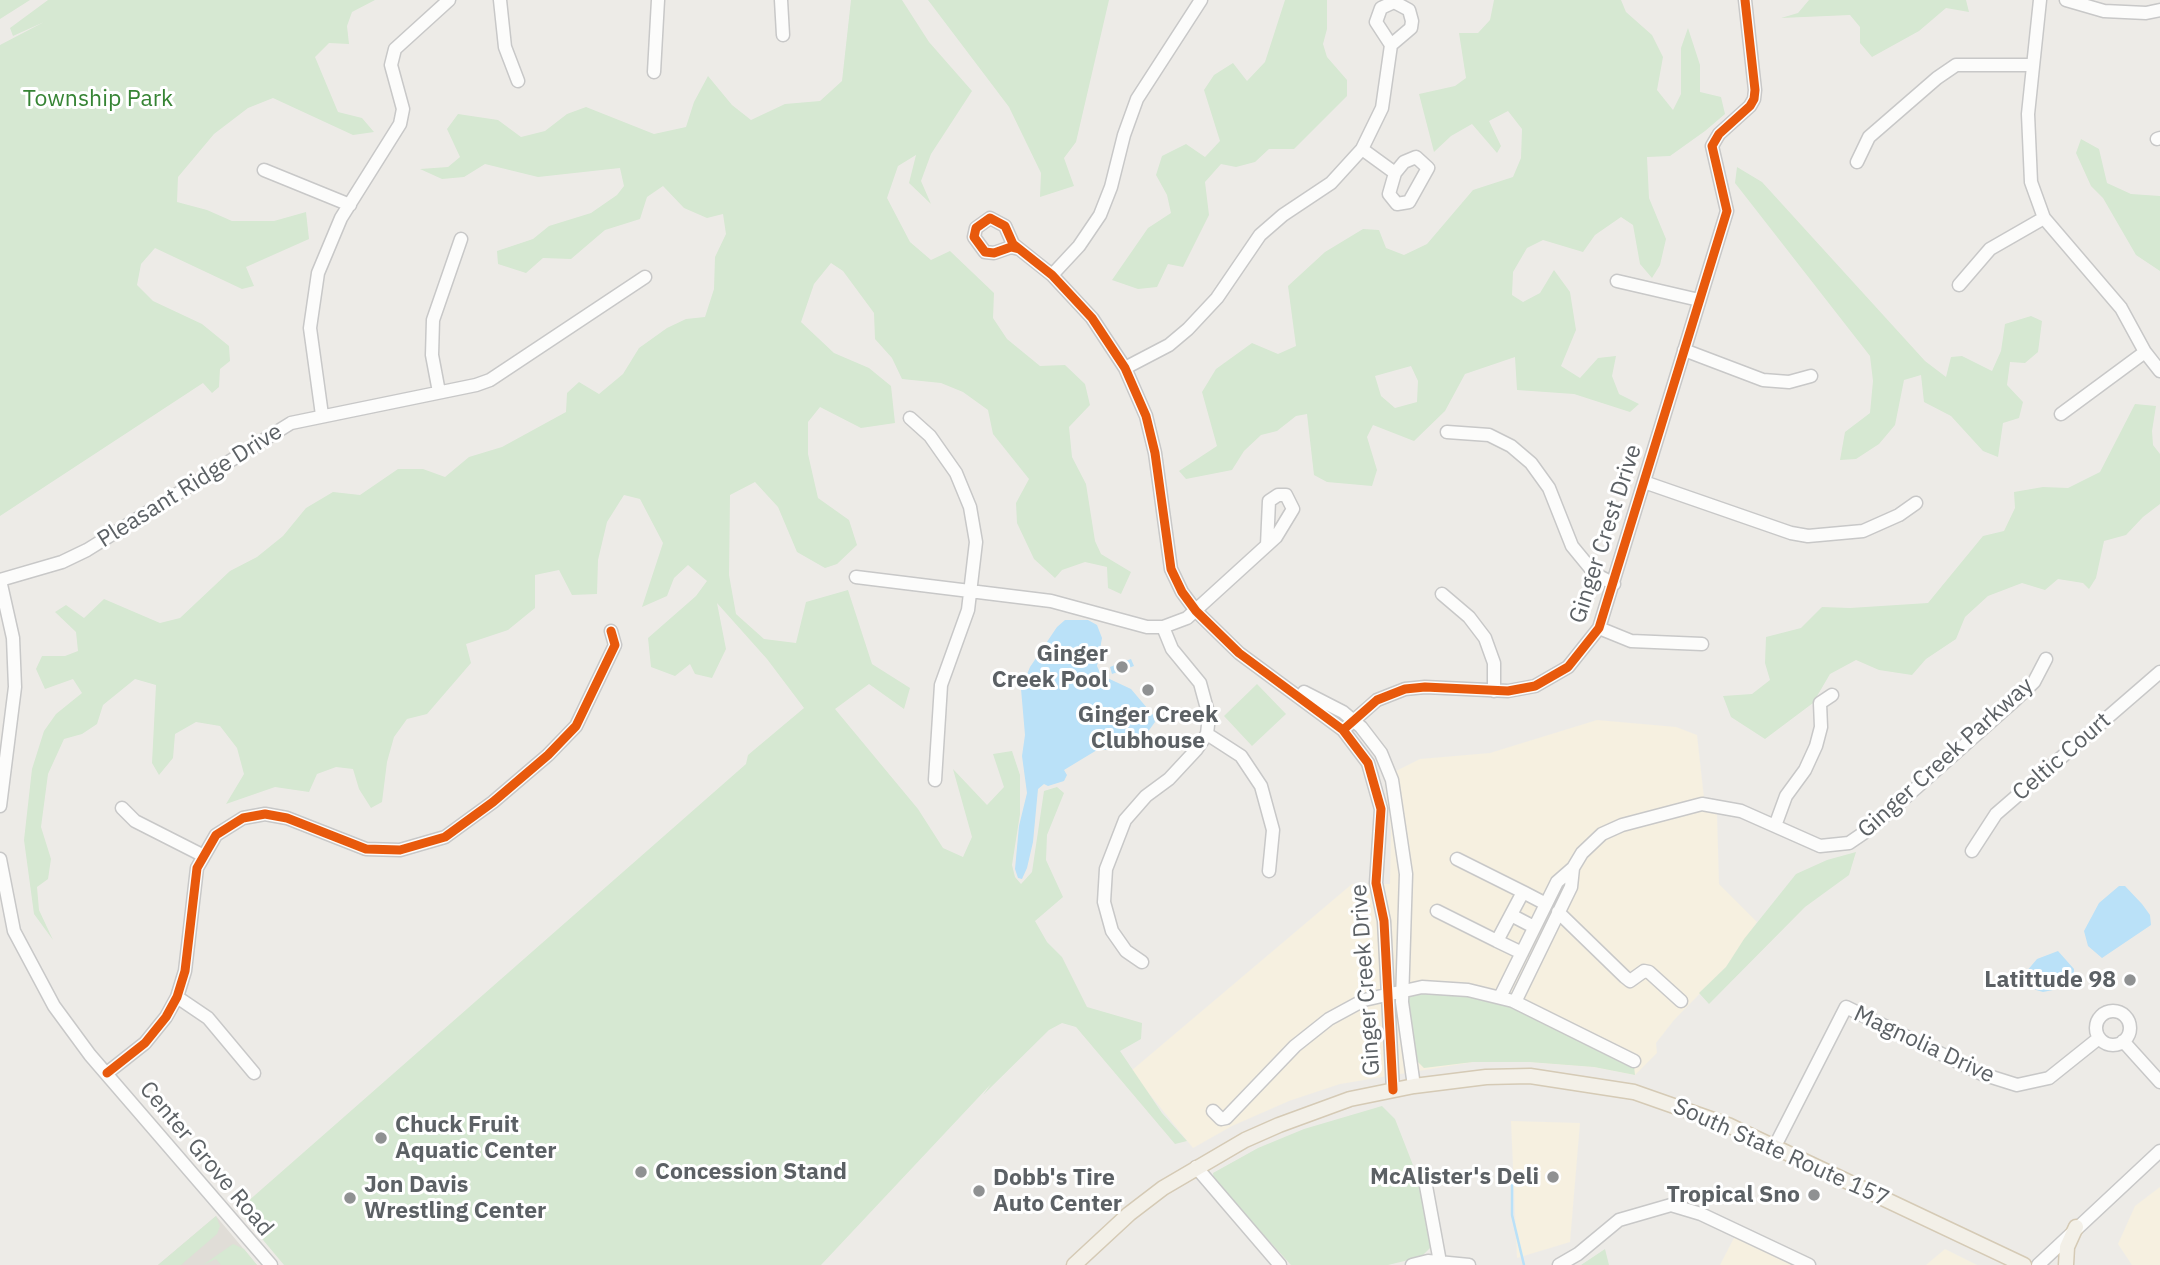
<!DOCTYPE html>
<style>
body{margin:0}
canvas{display:block;background:#edebe7}
</style>
<canvas width="2160" height="1265"></canvas>
<script>
const ctx = document.querySelector('canvas').getContext('2d');
ctx.lineJoin = 'round';
function fillPath(path, color) {
  ctx.fillStyle = color;
  ctx.fill(path, 'evenodd');
}
function shape(rows) {
  const path = new Path2D();
  for (const r of rows) {
    if (r.length === 3) {
      path.moveTo(r[0] + r[2], r[1]);
      path.arc(r[0], r[1], r[2], 0, 2 * Math.PI);
      continue;
    }
    path.moveTo(r[0], r[1]);
    for (let i = 2; i < r.length; i += 2) path.lineTo(r[i], r[i + 1]);
  }
  return path;
}
function stroke(path, color, width, dash) {
  ctx.strokeStyle = color;
  ctx.lineWidth = width;
  ctx.lineCap = dash ? 'butt' : 'round';
  ctx.setLineDash(dash || []);
  ctx.stroke(path);
}
function drawText(font, color, halo, rows, align = 'center') {
  ctx.font = font + ' "IBM Plex Sans",sans-serif';
  ctx.lineWidth = 6;
  ctx.setLineDash([]);
  ctx.textBaseline = 'middle';
  ctx.strokeStyle = halo;
  ctx.fillStyle = color;
  for (const [text, x, y, turn = 0] of rows) {
    ctx.save();
    ctx.translate(x, y);
    ctx.rotate((+turn || 0) * Math.PI / 180);
    ctx.textAlign = isNaN(turn) ? turn : align;
    if (halo) ctx.strokeText(text, 0, 0);
    ctx.fillText(text, 0, 0);
    ctx.restore();
  }
}
fillPath(shape([
 [1597,720,1676,727,1697,735,1704,798,1717,813,1719,884,1757,922,1726,967,1674,1020,1656,1043,1657,1053,1635,1075,1594,1067,1529,1062,1473,1062,1340,1084,1289,1101,1232,1126,1193,1148,1131,1071,1352,884,1390,884,1391,830,1384,777,1420,759,1490,753],
 [1511,1121,1580,1123,1570,1242,1517,1258],
 [2160,1187,2160,1265,2132,1265,2118,1244,2135,1206],
 [1736,1234,1800,1265,1720,1265],
 [1945,1249,1977,1265,1926,1265]
]), '#f6f0e0');
fillPath(shape([
 [216,1216,257,1265,158,1265]
]), '#e0ddd7');
fillPath(shape([
 [0,0,30,0,0,19],
 [48,0,375,0,352,12,347,26,349,44,329,43,315,57,338,112,362,118,374,132,353,135,273,98,248,108,214,134,178,177,177,202,207,210,232,221,274,221,306,212,309,239,246,267,254,286,242,289,155,248,141,264,137,285,153,301,202,324,229,346,230,361,220,369,219,387,212,393,203,383,0,516,0,45,44,22,13,36,10,28],
 [851,0,902,0,929,42,972,91,931,154,921,181,931,204,909,183,916,155,898,166,887,198,910,242,931,260,950,251,994,293,993,318,1007,339,1040,366,1065,365,1085,384,1090,405,1069,427,1072,457,1086,484,1095,541,1101,554,1131,572,1121,594,1108,588,1107,567,1085,562,1062,570,1055,578,1034,559,1017,523,1016,503,1029,479,993,434,988,410,963,392,941,383,902,379,892,358,875,339,874,313,843,271,831,263,814,284,801,322,834,353,869,368,891,386,895,423,861,428,820,407,808,422,808,454,818,498,849,520,857,545,837,564,825,568,797,552,778,507,755,482,730,495,729,575,736,614,764,639,796,643,806,602,848,590,872,664,910,688,904,709,869,684,835,709,918,809,943,848,963,857,972,837,953,769,987,805,1004,787,993,754,1012,751,1020,775,1020,814,1012,865,1015,877,1021,884,1032,872,1044,791,1057,787,1064,793,1047,835,1046,860,1063,897,1035,921,1047,942,1062,957,1087,1007,1142,1023,1141,1039,1120,1051,1162,1113,1187,1141,1175,1144,1076,1027,1062,1023,1049,1030,983,1095,991,1084,821,1265,284,1265,238,1210,746,764,748,755,804,708,767,659,717,603,726,649,712,678,695,674,690,664,675,676,651,667,648,638,696,596,707,581,688,565,674,578,667,596,642,607,663,543,640,499,624,495,607,522,598,560,597,594,572,595,559,570,535,575,535,608,508,630,466,644,471,663,427,714,407,719,394,737,387,762,382,802,371,808,359,789,353,769,336,767,317,774,309,792,275,787,226,804,244,774,237,748,220,726,196,722,175,734,173,758,159,775,152,763,156,685,135,679,103,705,97,724,82,734,64,739,48,774,41,827,51,859,48,879,37,887,39,910,53,940,34,914,24,840,32,769,44,731,56,714,82,693,73,679,45,689,36,669,42,656,65,656,78,651,76,632,55,612,66,605,84,618,104,599,160,623,180,618,230,571,257,557,283,536,306,508,333,492,360,495,398,469,423,469,445,477,469,457,502,447,566,412,567,393,579,382,599,394,623,374,639,348,667,328,686,319,705,317,714,289,715,257,726,234,723,214,707,218,684,208,663,186,647,197,640,219,605,230,571,259,543,258,526,273,498,264,497,251,533,239,549,226,591,213,617,195,624,186,620,168,538,177,485,164,464,177,442,179,420,169,448,167,460,157,447,129,458,114,498,120,521,137,545,131,567,114,586,107,654,134,686,127,694,102,708,76,732,105,751,120,785,104,820,101,842,81],
 [928,0,1109,0,1076,142,1064,158,1074,186,1040,197,1041,173,1009,107],
 [1285,0,1327,0,1327,29,1323,44,1327,57,1347,80,1347,96,1294,149,1269,149,1255,162,1236,167,1221,164,1205,182,1209,215,1183,267,1168,264,1157,287,1138,289,1112,280,1148,228,1171,213,1167,195,1156,175,1162,156,1186,144,1205,157,1220,141,1204,90,1214,75,1233,63,1247,81,1265,62],
 [1494,0,1621,0,1626,12,1652,35,1663,57,1657,90,1673,110,1681,94,1681,48,1688,28,1700,65,1700,92,1721,97,1725,114,1705,131,1670,156,1647,157,1649,198,1666,239,1660,265,1652,278,1640,264,1633,225,1621,217,1595,235,1583,252,1543,240,1527,248,1513,272,1512,295,1523,302,1540,293,1554,270,1570,292,1576,330,1561,366,1580,378,1598,358,1616,356,1612,376,1619,394,1639,404,1630,412,1574,394,1517,390,1515,357,1465,374,1445,411,1414,441,1373,425,1367,437,1377,470,1372,486,1327,482,1314,475,1307,414,1296,416,1277,431,1261,435,1244,451,1232,470,1186,479,1179,471,1217,446,1202,392,1216,369,1252,343,1278,354,1296,346,1288,286,1325,252,1363,229,1379,230,1386,248,1404,255,1427,244,1473,190,1513,177,1521,158,1522,129,1508,111,1489,121,1501,146,1497,153,1472,124,1451,136,1434,152,1419,94,1455,86,1466,78,1459,33,1478,33,1490,20],
 [1411,366,1418,381,1417,402,1395,408,1381,396,1375,376],
 [1809,0,1966,0,1969,12,1946,8,1919,31,1872,57,1860,43,1860,27,1850,15,1781,18,1798,13],
 [2081,139,2099,149,2107,183,2131,194,2160,196,2160,271,2136,255,2103,198,2091,186,2076,153],
 [1737,167,1762,182,1925,361,1946,377,1951,357,1962,356,1992,371,2001,351,2005,324,2031,316,2042,321,2038,352,2025,363,2010,362,2007,385,2023,402,2019,418,2003,423,1998,457,1983,451,1951,416,1924,402,1921,375,1904,380,1895,425,1879,444,1856,459,1840,460,1845,432,1870,413,1873,381,1870,356,1735,183],
 [2135,404,2156,406,2152,431,2153,445,2160,454,2160,504,2143,517,2126,535,2104,541,2096,578,2089,589,2083,583,2058,579,2045,590,2022,583,1988,596,1965,617,1956,639,1926,659,1912,675,1879,670,1856,660,1830,674,1813,703,1765,739,1731,717,1723,696,1752,694,1770,680,1765,663,1766,637,1801,628,1822,607,1850,608,1928,603,1983,536,2004,531,2015,508,2014,492,2043,487,2068,488,2100,472],
 [1257,684,1286,714,1252,746,1224,716],
 [1856,852,1849,875,1805,907,1709,1004,1699,993,1726,967,1744,939,1796,874,1827,860],
 [1440,991,1464,993,1519,1009,1634,1066,1635,1075,1594,1067,1529,1062,1473,1062,1424,1068,1414,1058,1407,1003,1410,995],
 [1382,1106,1395,1119,1420,1183,1431,1247,1421,1257,1388,1265,1291,1265,1214,1180,1213,1173,1258,1148,1304,1129],
 [216,1216,220,1226,217,1234,181,1265,158,1265],
 [233,1244,244,1249,257,1265,221,1265,216,1259,203,1265],
 [1605,1249,1609,1265,1581,1265]
]), '#d6e8d2');
fillPath(shape([
 [1065,620,1088,620,1097,625,1102,638,1097,666,1101,675,1131,689,1153,715,1155,722,1147,733,1110,750,1097,750,1064,770,1067,775,1064,781,1048,786,1044,784,1038,789,1033,842,1027,868,1022,879,1018,878,1015,869,1019,826,1027,793,1022,756,1025,735,1021,689,1030,667,1057,627],
 [1131,659,1134,666,1112,674,1110,667],
 [2119,886,2125,886,2142,904,2150,915,2151,925,2102,958,2088,946,2084,931,2099,903],
 [2058,951,2074,969,2074,979,2053,990,2043,992,2036,990,2029,984,2026,972,2037,959]
]), '#bae1f8');
stroke(shape([
 [1512,1177,1512,1215,1524,1265]
]), '#bae1f8', 2.5);
const minor = shape([
 [500,0,505,47,518,81],
 [781,0,783,35],
 [2040,0,2028,114,2031,182,2044,218,2121,308,2145,352,2160,371],
 [2066,0,2104,11,2146,13,2160,10],
 [654,72,658,0],
 [2157,139,2160,138],
 [1362,149,1395,173,1389,194,1397,204,1409,202,1428,168,1416,157,1404,162,1395,173],
 [1857,162,1869,137,1937,78,1956,65,2033,65],
 [264,170,350,205],
 [1019,249,1011,247,994,253,985,252,974,237,976,228,990,218,1005,226,1013,244,1052,275,1092,318,1125,368,1146,416,1155,453,1171,569,1182,592,1196,611,1239,653,1343,730,1368,763,1381,809,1376,883,1384,921,1393,1090],
 [1052,275,1079,246,1100,215,1111,187,1124,135,1137,99,1201,0],
 [1617,281,1699,300],
 [1959,285,1990,249,2044,218],
 [1684,350,1763,380,1789,382,1811,376],
 [1125,368,1169,345,1188,329,1217,298,1260,235,1283,215,1331,183,1362,149,1382,108,1391,45,1411,28,1412,21,1409,10,1394,2,1381,8,1376,22,1391,45],
 [439,392,432,355,433,320,461,239],
 [2061,414,2145,352],
 [322,415,310,328,318,273,341,218,400,124,403,109,391,65,395,49,449,0],
 [910,418,930,436,956,473,970,507,976,542,968,610,941,685,935,780],
 [1447,432,1489,435,1511,446,1531,463,1549,488,1572,546,1595,574,1614,584],
 [1644,482,1791,533,1808,536,1863,531,1899,515,1916,503],
 [856,577,1051,601,1147,627,1163,627,1187,618,1276,537,1293,509,1286,495,1278,495,1269,501,1267,545],
 [0,580,62,562,87,550,291,423,476,385,490,380,645,277],
 [0,580,13,638,15,687,0,806],
 [1442,594,1469,617,1485,638,1494,663,1494,691],
 [1599,628,1631,641,1702,644],
 [1304,692,1343,712,1361,727,1381,753,1392,780,1406,874,1402,1002,1414,1086],
 [1343,730,1377,700,1405,689,1425,687,1508,691,1535,686,1568,667,1599,628,1727,211,1712,146,1719,134,1750,106,1754,99,1755,90,1745,0],
 [1207,734,1241,756,1261,786,1273,830,1269,871],
 [122,808,135,821,202,855],
 [1775,826,1786,796,1805,770,1816,746,1821,727,1820,703,1832,695],
 [1972,851,1996,814,2160,672],
 [0,859,14,931,54,1006,90,1055,271,1265],
 [1457,859,1523,892],
 [1437,911,1497,941],
 [1558,912,1625,977,1630,981,1644,971,1649,972,1681,1001],
 [1511,915,1534,927],
 [1522,953,1497,941,1523,892,1546,904],
 [1142,962,1126,951,1112,931,1104,902,1106,869,1125,820,1146,796,1169,779,1196,750,1207,734,1209,716,1200,683,1172,649,1163,627],
 [177,997,208,1018,254,1073],
 [1500,997,1557,882,1573,868],
 [1515,1002,1571,887,1573,868,1582,853,1602,834,1622,825,1702,804,1741,811,1820,846,1849,843,1871,828,2012,703,2034,682,2046,659],
 [2113,1028,17],
 [2123,1041,2160,1082],
 [107,1073,145,1043,166,1017,177,997,185,971,197,868,216,835,243,818,265,814,287,818,366,849,400,850,445,837,493,802,548,755,576,726,615,645,611,631],
 [1213,1111,1221,1119,1226,1118,1295,1046,1329,1019,1364,1000,1422,987,1468,990,1513,1001,1634,1061],
 [1775,1146,1846,1007,1982,1074,2017,1085,2049,1078,2099,1038],
 [1196,1167,1280,1265],
 [1424,1175,1440,1262],
 [1412,1265,1428,1261,1469,1265],
 [1559,1265,1578,1254,1619,1220,1671,1205,1701,1214,1809,1265],
 [2038,1265,2160,1151]
]);
const major = shape([
 [1074,1265,1129,1214,1163,1188,1245,1140,1279,1125,1350,1099,1414,1086,1486,1077,1530,1076,1634,1092,1728,1125,2024,1265],
 [2066,1265,2067,1247,2076,1227]
]);
stroke(minor, '#c8c8c8', 15);
stroke(major, '#d5cab5', 17);
stroke(minor, '#fcfcfb', 12);
stroke(major, '#f3f0e8', 14);
stroke(shape([
 [1019,249,1011,247,994,253,985,252,974,237,976,228,990,218,1005,226,1013,244,1052,275,1092,318,1125,368,1146,416,1155,453,1171,569,1182,592,1196,611,1239,653,1343,730,1368,763,1381,809,1376,883,1384,921,1393,1090],
 [1343,730,1377,700,1405,689,1425,687,1508,691,1535,686,1568,667,1599,628,1727,211,1712,146,1719,134,1750,106,1754,99,1755,90,1745,0],
 [107,1073,145,1043,166,1017,177,997,185,971,197,868,216,835,243,818,265,814,287,818,366,849,400,850,445,837,493,802,548,755,576,726,615,645,611,631]
]), '#e8590c', 9);
for (const [x, y, r, color] of [
 [1122,667,7,"#8f9192"],
 [1148,690,7,"#8f9192"],
 [2130,980,7,"#8f9192"],
 [381,1138,7,"#8f9192"],
 [641,1172,7,"#8f9192"],
 [1553,1177,7,"#8f9192"],
 [979,1191,7,"#8f9192"],
 [1814,1195,7,"#8f9192"],
 [350,1198,7,"#8f9192"]
]) {
  const dot = new Path2D();
  dot.arc(x, y, r, 0, 2 * Math.PI);
  ctx.fillStyle = color;
  ctx.fill(dot);
  stroke(dot, '#fff', 2.5);
}
drawText('23px', '#368434', '#fff', [
 ["Township Park",98,99]
]);
drawText('23px', '#5c6165', '#fff', [
 ["Pleasant Ridge Drive",190,486,-32],
 ["Ginger Crest Drive",1606,534,-72],
 ["Celtic Court",2062,757,-41],
 ["Ginger Creek Parkway",1946,758,-42],
 ["Ginger Creek Drive",1366,980,-94],
 ["Magnolia Drive",1924,1045,25],
 ["South State Route 157",1781,1153,24],
 ["Center Grove Road",206,1159,50]
]);
drawText('bold 23px', '#5c6165', '#fff', [
 ["Ginger",1108,654],
 ["Creek Pool",1108,680],
 ["Ginger Creek",1148,715,"center"],
 ["Clubhouse",1148,741,"center"],
 ["Latittude 98",2116,980],
 ["Chuck Fruit",395,1125,"left"],
 ["Aquatic Center",395,1151,"left"],
 ["Concession Stand",655,1172,"left"],
 ["McAlister's Deli",1539,1177],
 ["Dobb's Tire",993,1178,"left"],
 ["Auto Center",993,1204,"left"],
 ["Jon Davis",364,1185,"left"],
 ["Wrestling Center",364,1211,"left"],
 ["Tropical Sno",1800,1195]
], 'right');
</script>
